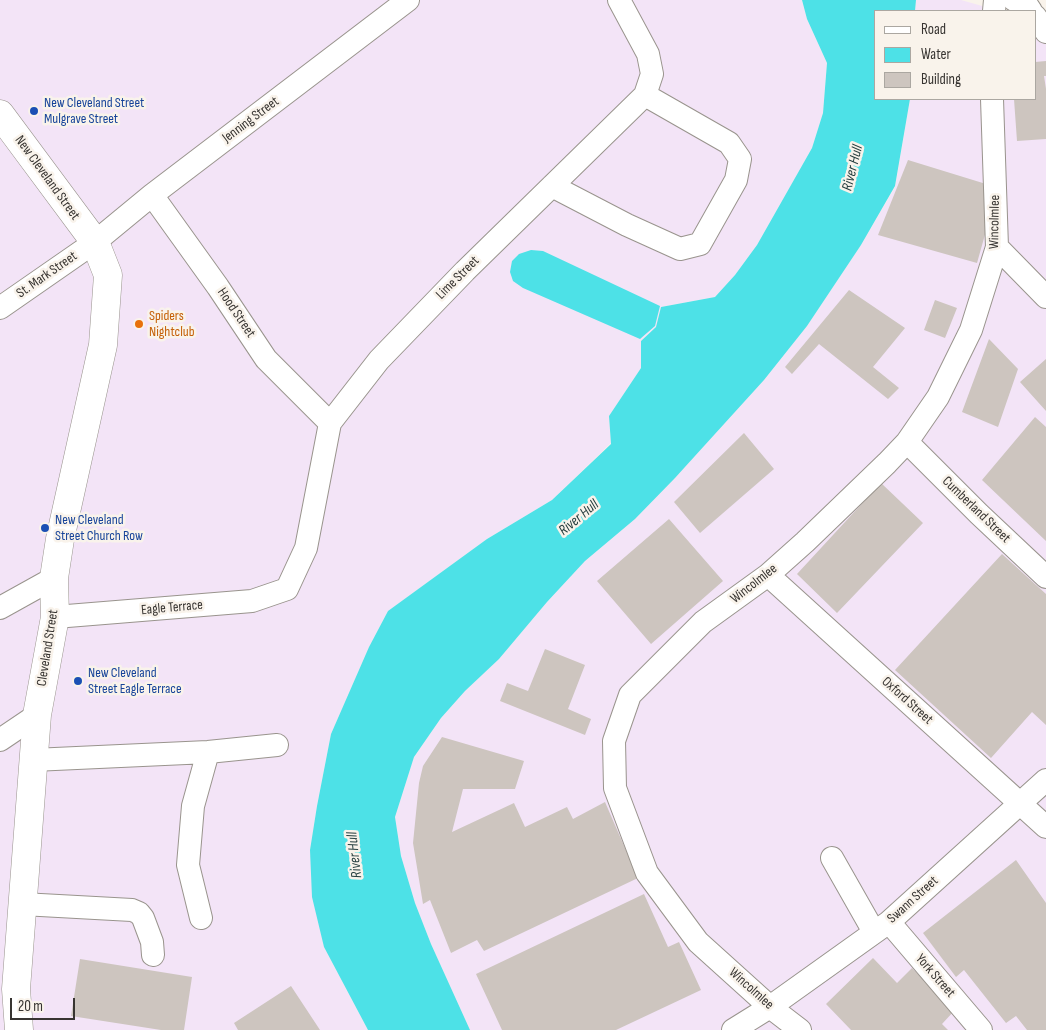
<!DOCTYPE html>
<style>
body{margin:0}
#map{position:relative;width:1046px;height:1030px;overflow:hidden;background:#f9f3eb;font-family:"Sofia Sans Condensed",sans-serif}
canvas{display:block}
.legend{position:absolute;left:874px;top:10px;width:162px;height:90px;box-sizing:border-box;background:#f9f3eb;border:1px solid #aba7a1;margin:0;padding:6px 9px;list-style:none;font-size:15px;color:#373431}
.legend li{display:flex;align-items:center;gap:10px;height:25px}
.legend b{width:25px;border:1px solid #aba7a1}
.scale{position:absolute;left:10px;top:998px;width:65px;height:22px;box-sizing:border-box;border:2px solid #373431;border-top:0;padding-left:6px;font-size:15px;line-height:18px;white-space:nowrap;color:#373431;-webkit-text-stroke:4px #f9f3eb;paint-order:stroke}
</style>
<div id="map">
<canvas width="1046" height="1030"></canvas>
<ul class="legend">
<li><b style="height:6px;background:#fff"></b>Road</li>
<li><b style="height:14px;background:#4de1e7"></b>Water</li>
<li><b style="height:14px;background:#cdc5bf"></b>Building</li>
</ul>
<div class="scale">20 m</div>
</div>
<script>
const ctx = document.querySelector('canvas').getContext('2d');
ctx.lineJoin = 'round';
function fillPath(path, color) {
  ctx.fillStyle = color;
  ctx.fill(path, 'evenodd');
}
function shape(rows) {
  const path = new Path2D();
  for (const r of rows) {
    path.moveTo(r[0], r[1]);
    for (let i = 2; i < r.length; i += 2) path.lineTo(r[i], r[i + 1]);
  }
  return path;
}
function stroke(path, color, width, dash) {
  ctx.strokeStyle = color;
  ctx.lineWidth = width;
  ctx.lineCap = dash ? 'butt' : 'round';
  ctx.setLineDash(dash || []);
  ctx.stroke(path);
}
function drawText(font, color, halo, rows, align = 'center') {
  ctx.font = font + ' "Sofia Sans Condensed",sans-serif';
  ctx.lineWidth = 5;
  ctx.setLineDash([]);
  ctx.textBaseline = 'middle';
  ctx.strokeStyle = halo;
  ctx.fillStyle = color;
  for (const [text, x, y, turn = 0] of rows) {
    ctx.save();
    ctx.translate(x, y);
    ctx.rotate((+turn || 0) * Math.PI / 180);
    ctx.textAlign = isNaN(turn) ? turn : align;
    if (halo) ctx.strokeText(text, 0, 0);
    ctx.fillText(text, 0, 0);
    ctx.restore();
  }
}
fillPath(shape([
 [0,0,802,0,807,19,827,63,823,113,812,148,757,245,735,275,715,297,661,307,656,327,641,341,641,368,609,416,611,443,552,500,487,539,388,611,369,647,331,734,317,806,310,850,324,947,368,1030,0,1030],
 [916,0,961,0,1000,11,915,11],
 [1035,21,1046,25,1046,1030,470,1030,431,944,415,903,401,856,395,817,414,757,441,718,465,691,499,659,547,602,585,561,635,519,675,478,764,380,807,326,861,245,895,187,910,99,1035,99]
]), '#f3e4f7');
fillPath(shape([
 [802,0,916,0,915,11,875,11,875,99,910,99,895,186,861,245,807,326,764,380,675,478,635,519,585,561,547,602,499,659,465,691,441,718,414,757,395,817,401,856,415,903,431,944,470,1030,368,1030,324,947,312,897,310,850,317,806,331,734,369,647,388,611,487,539,552,500,611,444,609,416,641,368,641,341,656,327,661,307,715,297,735,275,757,245,812,148,823,113,827,63,807,19],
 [531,250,543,251,660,306,655,326,640,339,523,288,513,281,510,272,512,261,519,254]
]), '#4de1e7');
fillPath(shape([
 [1046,61,1046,76,1044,76,1046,89,1046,139,1017,141,1014,99,1035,99,1035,62],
 [908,160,986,184,986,231,977,263,878,235],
 [849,290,905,328,873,367,899,388,888,399,819,344,792,374,785,367],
 [935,300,957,308,945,338,924,330],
 [989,339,1018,369,998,427,962,412],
 [1046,359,1046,411,1020,382],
 [1035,417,1046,427,1046,541,982,480],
 [744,433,774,469,700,533,674,502],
 [881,483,923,523,837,613,797,574],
 [669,519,723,581,651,644,597,581],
 [1002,554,1046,594,1046,725,1032,712,991,758,895,670],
 [545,649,585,665,568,709,591,719,585,735,500,701,507,683,528,691],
 [442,737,524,761,515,789,463,789,452,832,514,803,525,827,567,807,573,819,605,802,638,878,484,951,477,940,451,953,430,900,423,904,413,843,419,783,423,766],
 [1016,860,1046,903,1046,1030,1027,1030,1016,1016,1006,1023,964,970,956,977,923,933],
 [644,894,668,947,679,942,701,990,616,1030,502,1030,476,974],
 [873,958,897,983,912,968,954,1011,942,1024,948,1030,851,1030,826,1004],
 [80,959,192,977,184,1030,161,1030,71,1016],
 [291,986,320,1030,238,1030,234,1023]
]), '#cdc5bf');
const minor = shape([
 [1014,0,1027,5,1031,11],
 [994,11,995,0],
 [1035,16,1046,32],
 [552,186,627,225,680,249,700,244,736,180,740,159,729,143,645,95],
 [152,195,218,287,266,359,330,423],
 [997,247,1046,297],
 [0,308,95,242,152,195,408,0],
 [907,442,979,514,1046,577],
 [768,575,1046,827],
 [0,608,54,578],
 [55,617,252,601,287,589,306,548,330,423,379,360,465,271,645,95,652,74,648,54,619,0],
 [0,740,37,715],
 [33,760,208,752,277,745],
 [832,858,874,932],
 [22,904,132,910,139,913,143,918,152,942,153,955],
 [201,918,188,865,193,806,208,752],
 [889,922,981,1030],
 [733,1030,770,1007,889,922,1046,780],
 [800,1030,770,1007,698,942,647,873,615,788,614,741,630,695,703,622,768,575,805,542,887,463,907,442,938,397,971,330,997,247,992,99]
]);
const major = shape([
 [0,114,95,242,108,275,103,345,60,539,54,578,55,617,37,715,16,989,19,1030]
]);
stroke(minor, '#99948d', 24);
stroke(major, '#99948d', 29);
stroke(minor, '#fff', 22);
stroke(major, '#fff', 28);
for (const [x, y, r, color] of [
 [34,111,5,"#1a4fb4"],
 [139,324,5,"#e8710a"],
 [45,528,5,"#1a4fb4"],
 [78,681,5,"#1a4fb4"]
]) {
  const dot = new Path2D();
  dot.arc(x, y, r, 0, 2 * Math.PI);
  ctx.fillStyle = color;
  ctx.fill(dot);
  stroke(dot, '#f9f3eb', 2);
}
drawText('14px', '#164399', '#f9f3eb', [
 ["New Cleveland Street",44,103],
 ["Mulgrave Street",44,119],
 ["New Cleveland",55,520],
 ["Street Church Row",55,536],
 ["New Cleveland",88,673],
 ["Street Eagle Terrace",88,689]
], 'left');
drawText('14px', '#373431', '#f9f3eb', [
 ["Jenning Street",251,120,-37],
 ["New Cleveland Street",47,178,54],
 ["Wincolmlee",995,222,-89],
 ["St. Mark Street",47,275,-35],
 ["Lime Street",458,278,-45],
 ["Hood Street",236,313,56],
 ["Cumberland Street",976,510,44],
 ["Wincolmlee",754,584,-38],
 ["Eagle Terrace",172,608,-5],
 ["Cleveland Street",48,648,-81],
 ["Oxford Street",907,701,42],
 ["Swann Street",913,900,-42],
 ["York Street",935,976,49],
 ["Wincolmlee",751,989,42]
]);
drawText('14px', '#c56008', '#f9f3eb', [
 ["Spiders",149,316],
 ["Nightclub",149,332]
], 'left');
drawText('italic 15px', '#253e3f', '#f9f3eb', [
 ["River Hull",853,168,-76],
 ["River Hull",579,518,-40],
 ["River Hull",355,855,-96]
]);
</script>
